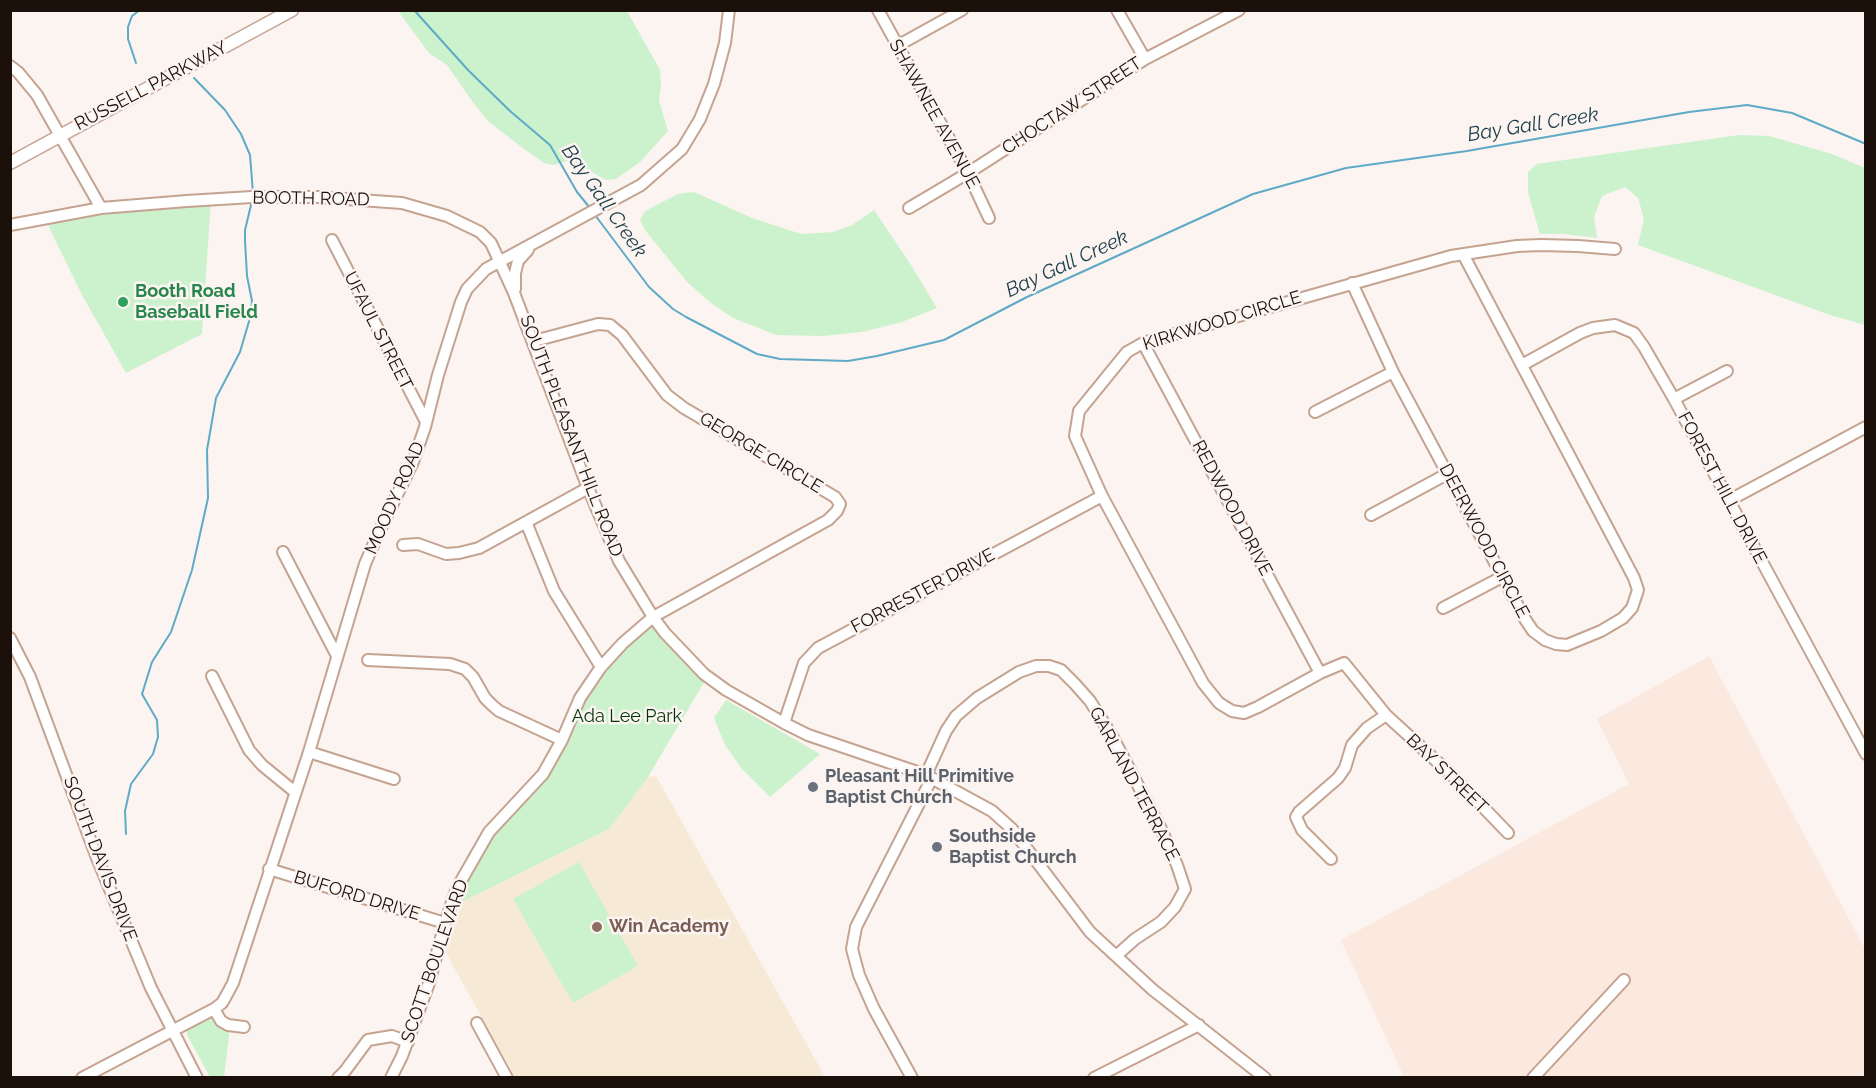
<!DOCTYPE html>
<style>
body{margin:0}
#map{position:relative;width:1876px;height:1088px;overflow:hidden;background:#fbf4f0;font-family:Raleway,sans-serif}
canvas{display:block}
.frame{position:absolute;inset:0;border:12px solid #1c100a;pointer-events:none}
</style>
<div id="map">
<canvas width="1876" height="1088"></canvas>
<div class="frame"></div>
</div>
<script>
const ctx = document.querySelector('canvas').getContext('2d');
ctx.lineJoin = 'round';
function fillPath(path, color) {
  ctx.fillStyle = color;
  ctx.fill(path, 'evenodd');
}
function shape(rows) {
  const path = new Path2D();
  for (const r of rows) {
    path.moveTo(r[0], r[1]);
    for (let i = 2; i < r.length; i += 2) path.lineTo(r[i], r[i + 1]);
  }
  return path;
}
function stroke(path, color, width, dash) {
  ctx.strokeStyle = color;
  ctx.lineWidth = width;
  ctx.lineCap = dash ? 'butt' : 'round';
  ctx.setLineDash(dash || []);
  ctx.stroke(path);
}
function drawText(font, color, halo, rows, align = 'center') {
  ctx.font = font + ' Raleway,sans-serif';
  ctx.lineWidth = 5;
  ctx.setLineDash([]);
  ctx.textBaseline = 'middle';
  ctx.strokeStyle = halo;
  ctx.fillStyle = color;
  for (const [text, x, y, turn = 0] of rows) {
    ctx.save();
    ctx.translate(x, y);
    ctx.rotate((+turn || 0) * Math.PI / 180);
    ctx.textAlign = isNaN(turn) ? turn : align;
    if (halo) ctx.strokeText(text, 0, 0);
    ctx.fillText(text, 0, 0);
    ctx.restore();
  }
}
fillPath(shape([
 [1709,656,1865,949,1865,1077,1404,1077,1341,940,1629,784,1597,719]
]), '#fbe9e0');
fillPath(shape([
 [656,776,825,1077,515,1077,446,953,462,902,609,829,648,777]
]), '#f6ead6');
fillPath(shape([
 [398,11,627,11,660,70,661,85,659,100,668,131,640,162,616,179,606,180,570,160,554,165,544,163,524,149,488,121,472,101,447,65,429,53],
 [1739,135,1769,136,1832,154,1865,168,1865,325,1830,315,1638,245,1644,219,1638,198,1625,187,1602,196,1594,217,1597,238,1564,234,1540,234,1528,193,1528,172,1537,164],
 [694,192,752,218,801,234,833,232,852,225,874,210,911,265,937,308,902,322,862,332,822,336,776,335,733,318,711,303,687,282,645,230,640,220,645,211,678,194],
 [211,199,202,334,126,373,82,295,45,219],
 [652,620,706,679,648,777,609,829,462,902,461,896,475,862,490,833,544,774,602,668],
 [726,700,820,754,770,797,742,769,725,745,714,718],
 [579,862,638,966,573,1003,513,899],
 [210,1015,230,1028,224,1077,210,1077,187,1035,187,1028]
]), '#ccf2cd');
stroke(shape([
 [414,10,468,70,510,111,550,145,577,192,590,208],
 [136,63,128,39,128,27,132,16,140,10],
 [194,78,225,110,241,134,250,155,253,193],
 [595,215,649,287,673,309,686,317,757,354,780,359,848,361,877,356,944,340,1027,297,1253,194,1346,168,1467,151,1689,112,1747,105,1792,113,1866,144],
 [126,834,125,811,131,784,153,754,158,737,157,720,142,694,152,662,171,632,192,570,208,498,207,450,216,398,240,352,250,318,252,301,247,276,245,241,245,230,252,201]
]), '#5eaac7', 2);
const minor = shape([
 [878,10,968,173,989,218],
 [1117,10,1145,59],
 [897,46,962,10],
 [10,66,18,72,37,95,101,208],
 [909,208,968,173,1145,59,1239,10],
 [10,225,101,208,187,201,252,197,318,197,402,203,447,216,480,232,491,243,514,293,588,488,619,561,653,617,665,633,704,674,726,690,784,723,808,735,926,775,992,811,1012,829,1090,932,1153,990,1265,1078],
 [332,240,426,422],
 [1352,283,1393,372,1525,619,1533,631,1545,640,1556,644,1567,645,1601,631,1623,618,1632,608,1638,590,1634,578,1623,557,1463,254],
 [515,289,515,273,518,261,528,250],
 [1143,343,1320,673],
 [1522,365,1580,333,1593,328,1615,325,1634,333,1644,347,1674,399,1866,754],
 [1674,399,1727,371],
 [1315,412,1393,372],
 [1728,501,1866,427],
 [1371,515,1447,474],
 [526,522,554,591,601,667],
 [403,545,418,544,446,554,459,553,479,548,588,488],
 [283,552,337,656],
 [1443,608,1502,577],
 [10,638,30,677,97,858,151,988,197,1078],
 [368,660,450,664,465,669,473,677,485,698,492,705,499,711,562,740],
 [212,676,249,750,262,765,295,792],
 [784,723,804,663,818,648,1102,496],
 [309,752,394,779],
 [926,775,946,731,956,716,977,698,1019,672,1036,666,1049,666,1061,670,1075,684,1090,701,1112,736,1161,829,1177,865,1185,889,1175,907,1161,922,1135,939,1116,956],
 [1508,833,1455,778,1386,715,1344,663,1320,673,1258,707,1244,713,1232,711,1219,703,1203,683,1102,496,1075,436,1079,411,1127,352,1143,343,1451,256,1517,246,1541,245,1578,246,1615,249],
 [1331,859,1302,830,1296,817,1299,812,1338,778,1345,768,1352,745,1367,728,1386,715],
 [269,869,445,923],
 [214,1009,221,1021,228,1025,244,1027],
 [477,1023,507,1078],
 [82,1078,214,1009,222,1003,226,996,233,983,309,752,365,564,378,534,413,462,425,427,438,375,461,302,467,289,486,269,641,185,682,149,700,119,714,84,725,43,729,10],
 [338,1078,345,1071,368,1040,392,1036,408,1042],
 [391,1078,402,1056,429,983,445,923,457,888,489,832,543,774,562,740,580,698,601,667,623,643,653,617,828,520,837,511,840,504,835,497,684,408,667,395,622,335,610,325,598,324,534,341],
 [912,1078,874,1009,859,975,852,949,856,927,932,778],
 [1094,1078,1199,1025],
 [1533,1078,1624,980]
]);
const major = shape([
 [10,163,292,10]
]);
stroke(minor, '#c5a391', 14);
stroke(major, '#c5a391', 15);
stroke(minor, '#fff', 10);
stroke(major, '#fff', 12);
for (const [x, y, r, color] of [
 [123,302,6,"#2e9e5b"],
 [813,787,6,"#6b7280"],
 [937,847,6,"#6b7280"],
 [597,927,6,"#8d6e63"]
]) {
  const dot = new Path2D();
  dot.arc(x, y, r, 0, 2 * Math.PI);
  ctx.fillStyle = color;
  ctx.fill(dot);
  stroke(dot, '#fbf4f0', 2);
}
drawText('18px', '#1c100a', '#fbf4f0', [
 ["RUSSELL PARKWAY",151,86,-28],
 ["CHOCTAW STREET",1072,106,-33],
 ["SHAWNEE AVENUE",934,114,61],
 ["BOOTH ROAD",311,199,1],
 ["KIRKWOOD CIRCLE",1222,321,-17],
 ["UFAUL STREET",378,331,63],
 ["SOUTH PLEASANT HILL ROAD",571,436,69],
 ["GEORGE CIRCLE",761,453,31],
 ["FOREST HILL DRIVE",1722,488,62],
 ["MOODY ROAD",395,498,-66],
 ["REDWOOD DRIVE",1232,508,62],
 ["DEERWOOD CIRCLE",1484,541,62],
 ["FORRESTER DRIVE",923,591,-28],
 ["BAY STREET",1447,774,44],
 ["GARLAND TERRACE",1134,784,62],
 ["SOUTH DAVIS DRIVE",100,859,69],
 ["BUFORD DRIVE",357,896,17],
 ["SCOTT BOULEVARD",435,961,-71]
]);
drawText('bold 18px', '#27864d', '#fbf4f0', [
 ["Booth Road",135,292],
 ["Baseball Field",135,313]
], 'left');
drawText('18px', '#003709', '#fbf4f0', [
 ["Ada Lee Park",627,717]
]);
drawText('bold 18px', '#5b616d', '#fbf4f0', [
 ["Pleasant Hill Primitive",825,777],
 ["Baptist Church",825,798],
 ["Southside",949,837],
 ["Baptist Church",949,858]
], 'left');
drawText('bold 18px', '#785e54', '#fbf4f0', [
 ["Win Academy",609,927]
], 'left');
drawText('italic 20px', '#183c48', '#fbf4f0', [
 ["Bay Gall Creek",1533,125,-9],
 ["Bay Gall Creek",604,201,55],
 ["Bay Gall Creek",1067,264,-25]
]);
</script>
